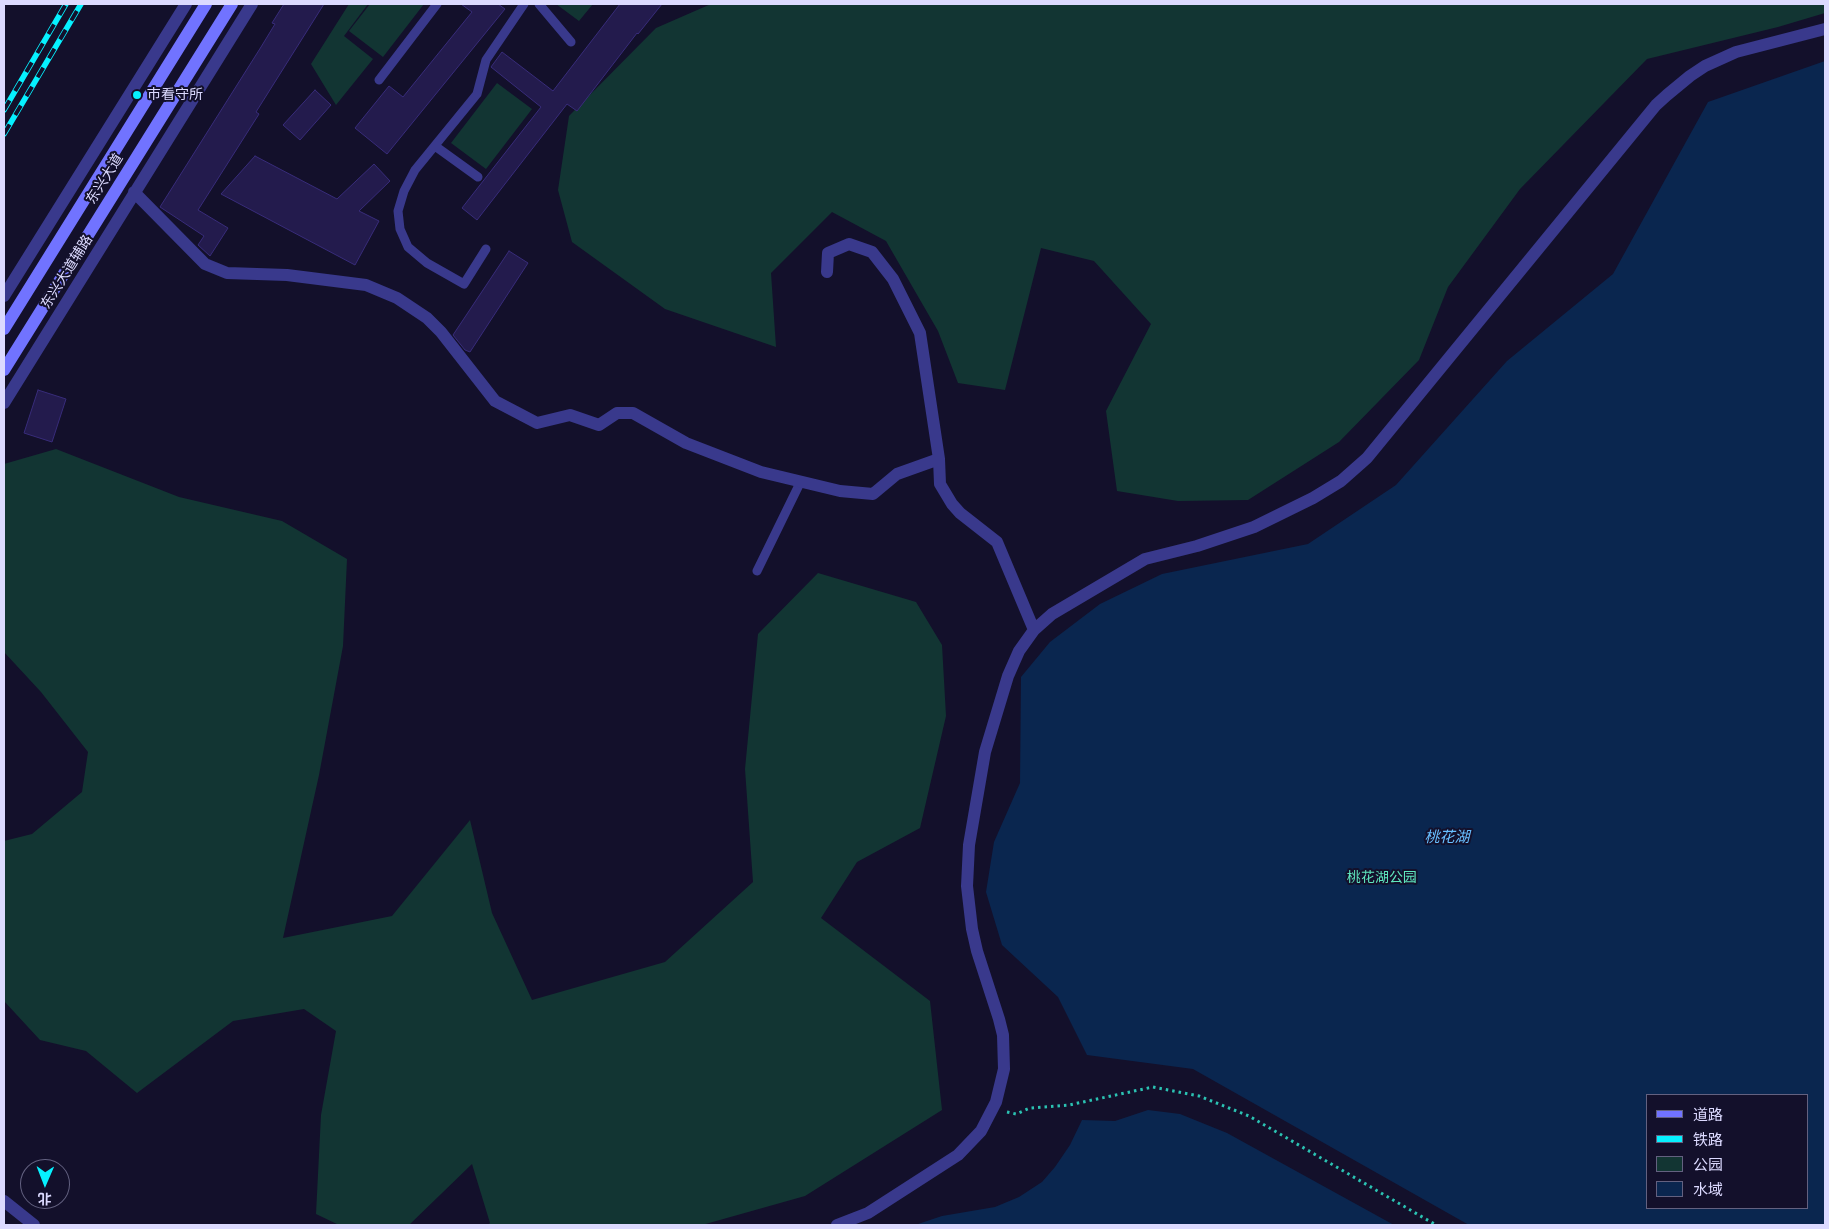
<!DOCTYPE html>
<meta charset="utf-8">
<style>
body{margin:0}
#map{position:relative;width:1829px;height:1229px;overflow:hidden;background:#13102b;font-family:Rubik,"Noto Sans SC",sans-serif}
canvas{display:block}
.frame{position:absolute;inset:0;border:5px solid #dcdaff;pointer-events:none}
.legend{position:absolute;left:1646px;top:1094px;width:162px;height:115px;box-sizing:border-box;background:#13102b;border:1px solid #636180;margin:0;padding:6px 9px;list-style:none;font-size:15px;color:#dcdaff}
.legend li{display:flex;align-items:center;gap:10px;height:25px}
.legend b{width:25px;border:1px solid #636180}
.north{position:absolute;left:20px;top:1159px;width:50px;height:50px;box-sizing:border-box;background:#13102b;border:1px solid #636180;border-radius:50%;rotate:181deg;font-size:14px;font-weight:700;line-height:20px;text-align:center;color:#dcdaff}
.north::after{content:'';display:block;margin:auto;width:18px;height:22px;background:#06f1ff;clip-path:polygon(50% 0,100% 100%,50% 72%,0 100%)}
</style>
<div id="map">
<canvas width="1829" height="1229"></canvas>
<div class="frame"></div>
<ul class="legend">
<li><b style="height:6px;background:#7173ff"></b>道路</li>
<li><b style="height:6px;background:#06f1ff"></b>铁路</li>
<li><b style="height:14px;background:#123533"></b>公园</li>
<li><b style="height:14px;background:#0a264f"></b>水域</li>
</ul>
<div class="north">北</div>
</div>
<script>
const ctx = document.querySelector('canvas').getContext('2d');
ctx.lineJoin = 'round';
function fillPath(path, color) {
  ctx.fillStyle = color;
  ctx.fill(path, 'evenodd');
}
function shape(rows) {
  const path = new Path2D();
  for (const r of rows) {
    path.moveTo(r[0], r[1]);
    for (let i = 2; i < r.length; i += 2) path.lineTo(r[i], r[i + 1]);
  }
  return path;
}
function stroke(path, color, width, dash) {
  ctx.strokeStyle = color;
  ctx.lineWidth = width;
  ctx.lineCap = dash ? 'butt' : 'round';
  ctx.setLineDash(dash || []);
  ctx.stroke(path);
}
function drawText(font, color, halo, rows, align = 'center') {
  ctx.font = font + ' Rubik,"Noto Sans SC",sans-serif';
  ctx.lineWidth = 4;
  ctx.setLineDash([]);
  ctx.textBaseline = 'middle';
  ctx.strokeStyle = halo;
  ctx.fillStyle = color;
  for (const [text, x, y, turn = 0] of rows) {
    ctx.save();
    ctx.translate(x, y);
    ctx.rotate((+turn || 0) * Math.PI / 180);
    ctx.textAlign = isNaN(turn) ? turn : align;
    if (halo) ctx.strokeText(text, 0, 0);
    ctx.fillText(text, 0, 0);
    ctx.restore();
  }
}
fillPath(shape([
 [349,4,368,4,344,36,373,59,336,105,311,64],
 [370,4,424,4,383,57,349,31],
 [556,4,593,4,579,21],
 [711,4,1825,4,1825,13,1778,27,1647,59,1520,189,1448,287,1419,360,1339,442,1248,500,1178,501,1117,491,1106,411,1151,324,1094,261,1041,248,1005,390,958,383,938,331,886,241,832,212,771,273,776,347,665,309,572,242,558,190,569,116,656,28],
 [497,83,532,109,486,169,451,143],
 [56,449,179,497,282,521,347,559,343,646,319,775,283,938,392,916,470,820,492,913,532,1000,665,962,753,882,745,769,758,634,818,573,916,602,942,645,946,716,920,828,857,862,821,918,930,1001,942,1110,805,1196,702,1225,488,1225,490,1223,472,1164,409,1225,339,1225,316,1214,321,1115,336,1031,304,1009,233,1021,137,1093,86,1051,40,1040,4,1001,4,841,32,834,82,792,88,752,41,692,4,652,4,464]
]), '#123533');
fillPath(shape([
 [1825,61,1825,1225,1469,1225,1193,1069,1087,1055,1058,997,1002,945,986,892,994,842,1020,783,1021,677,1050,642,1100,604,1162,574,1308,544,1396,485,1507,361,1613,274,1708,102],
 [1648,1095,1808,1095,1808,1208,1648,1208],
 [1148,1110,1180,1114,1227,1133,1394,1225,915,1225,942,1216,995,1207,1019,1197,1042,1182,1055,1167,1070,1145,1082,1120,1115,1121]
]), '#0a264f');
const building = shape([
 [284,4,324,4,256,112,259,114,198,210,228,228,210,256,198,245,204,236,160,207,261,47,275,24,272,23,284,4],
 [461,4,498,4,505,9,387,154,355,128,389,86,403,97,472,12,461,4],
 [620,4,662,4,638,34,637,33,577,111,567,104,477,220,462,208,541,107,491,67,502,52,553,91,620,4],
 [315,90,331,105,300,140,283,125,315,90],
 [255,156,337,199,374,164,390,181,359,211,379,221,355,265,221,194,255,156],
 [509,251,528,263,470,352,465,350,453,335,509,251],
 [38,390,66,399,52,442,24,433,38,390]
]);
fillPath(building, '#231b4d');
stroke(building, '#382c7a', 1);
stroke(shape([
 [1007,1112,1016,1114,1030,1108,1069,1105,1153,1087,1199,1096,1249,1116,1436,1225]
]), '#2bc2b2', 3, [2.5, 4]);
stroke(shape([
 [539,4,571,42],
 [379,80,437,4],
 [435,146,478,177],
 [486,249,464,284,427,263,408,247,400,229,398,211,404,191,415,170,477,94,486,60,524,4],
 [757,571,800,483]
]), '#39398c', 9);
stroke(shape([
 [134,192,205,264,227,273,287,275,366,285,397,298,427,318,441,332,495,401,537,423,570,415,599,425,617,413,633,413,686,443,761,472,840,491,873,494,897,474,939,459],
 [827,272,828,253,849,244,872,252,893,279,920,333,939,459,940,484,952,504,960,513,997,542,1034,630],
 [4,296,186,4],
 [4,403,252,4],
 [4,1201,34,1225],
 [837,1225,868,1213,958,1155,981,1131,996,1102,1004,1069,1003,1035,999,1019,977,951,972,929,967,886,969,845,985,752,1008,676,1019,651,1034,630,1052,614,1145,559,1197,546,1254,527,1313,498,1341,481,1367,458,1656,105,1667,95,1690,76,1705,66,1736,52,1825,29]
]), '#39398c', 12);
stroke(shape([
 [4,329,206,4],
 [4,370,232,4]
]), '#7173ff', 12);
const rail = shape([
 [4,110,66,4],
 [4,134,81,4]
]);
stroke(rail, '#06f1ff', 5.5);
stroke(rail, '#13102b', 4, [11]);
for (const [x, y, r, color] of [
 [137,95,5,"#06f1ff"]
]) {
  const dot = new Path2D();
  dot.arc(x, y, r, 0, 2 * Math.PI);
  ctx.fillStyle = color;
  ctx.fill(dot);
  stroke(dot, '#13102b', 2);
}
drawText('14px', '#dcdaff', '#13102b', [
 ["巿看守所",147,95]
], 'left');
drawText('14px', '#dcdaff', '#13102b', [
 ["东兴大道",105,179,-58],
 ["东兴大道辅路",67,272,-58]
]);
drawText('14px', '#5fe6be', '#13102b', [
 ["桃花湖公园",1382,878]
]);
drawText('italic 15px', '#68bfff', '#13102b', [
 ["桃花湖",1447,838]
]);
</script>
